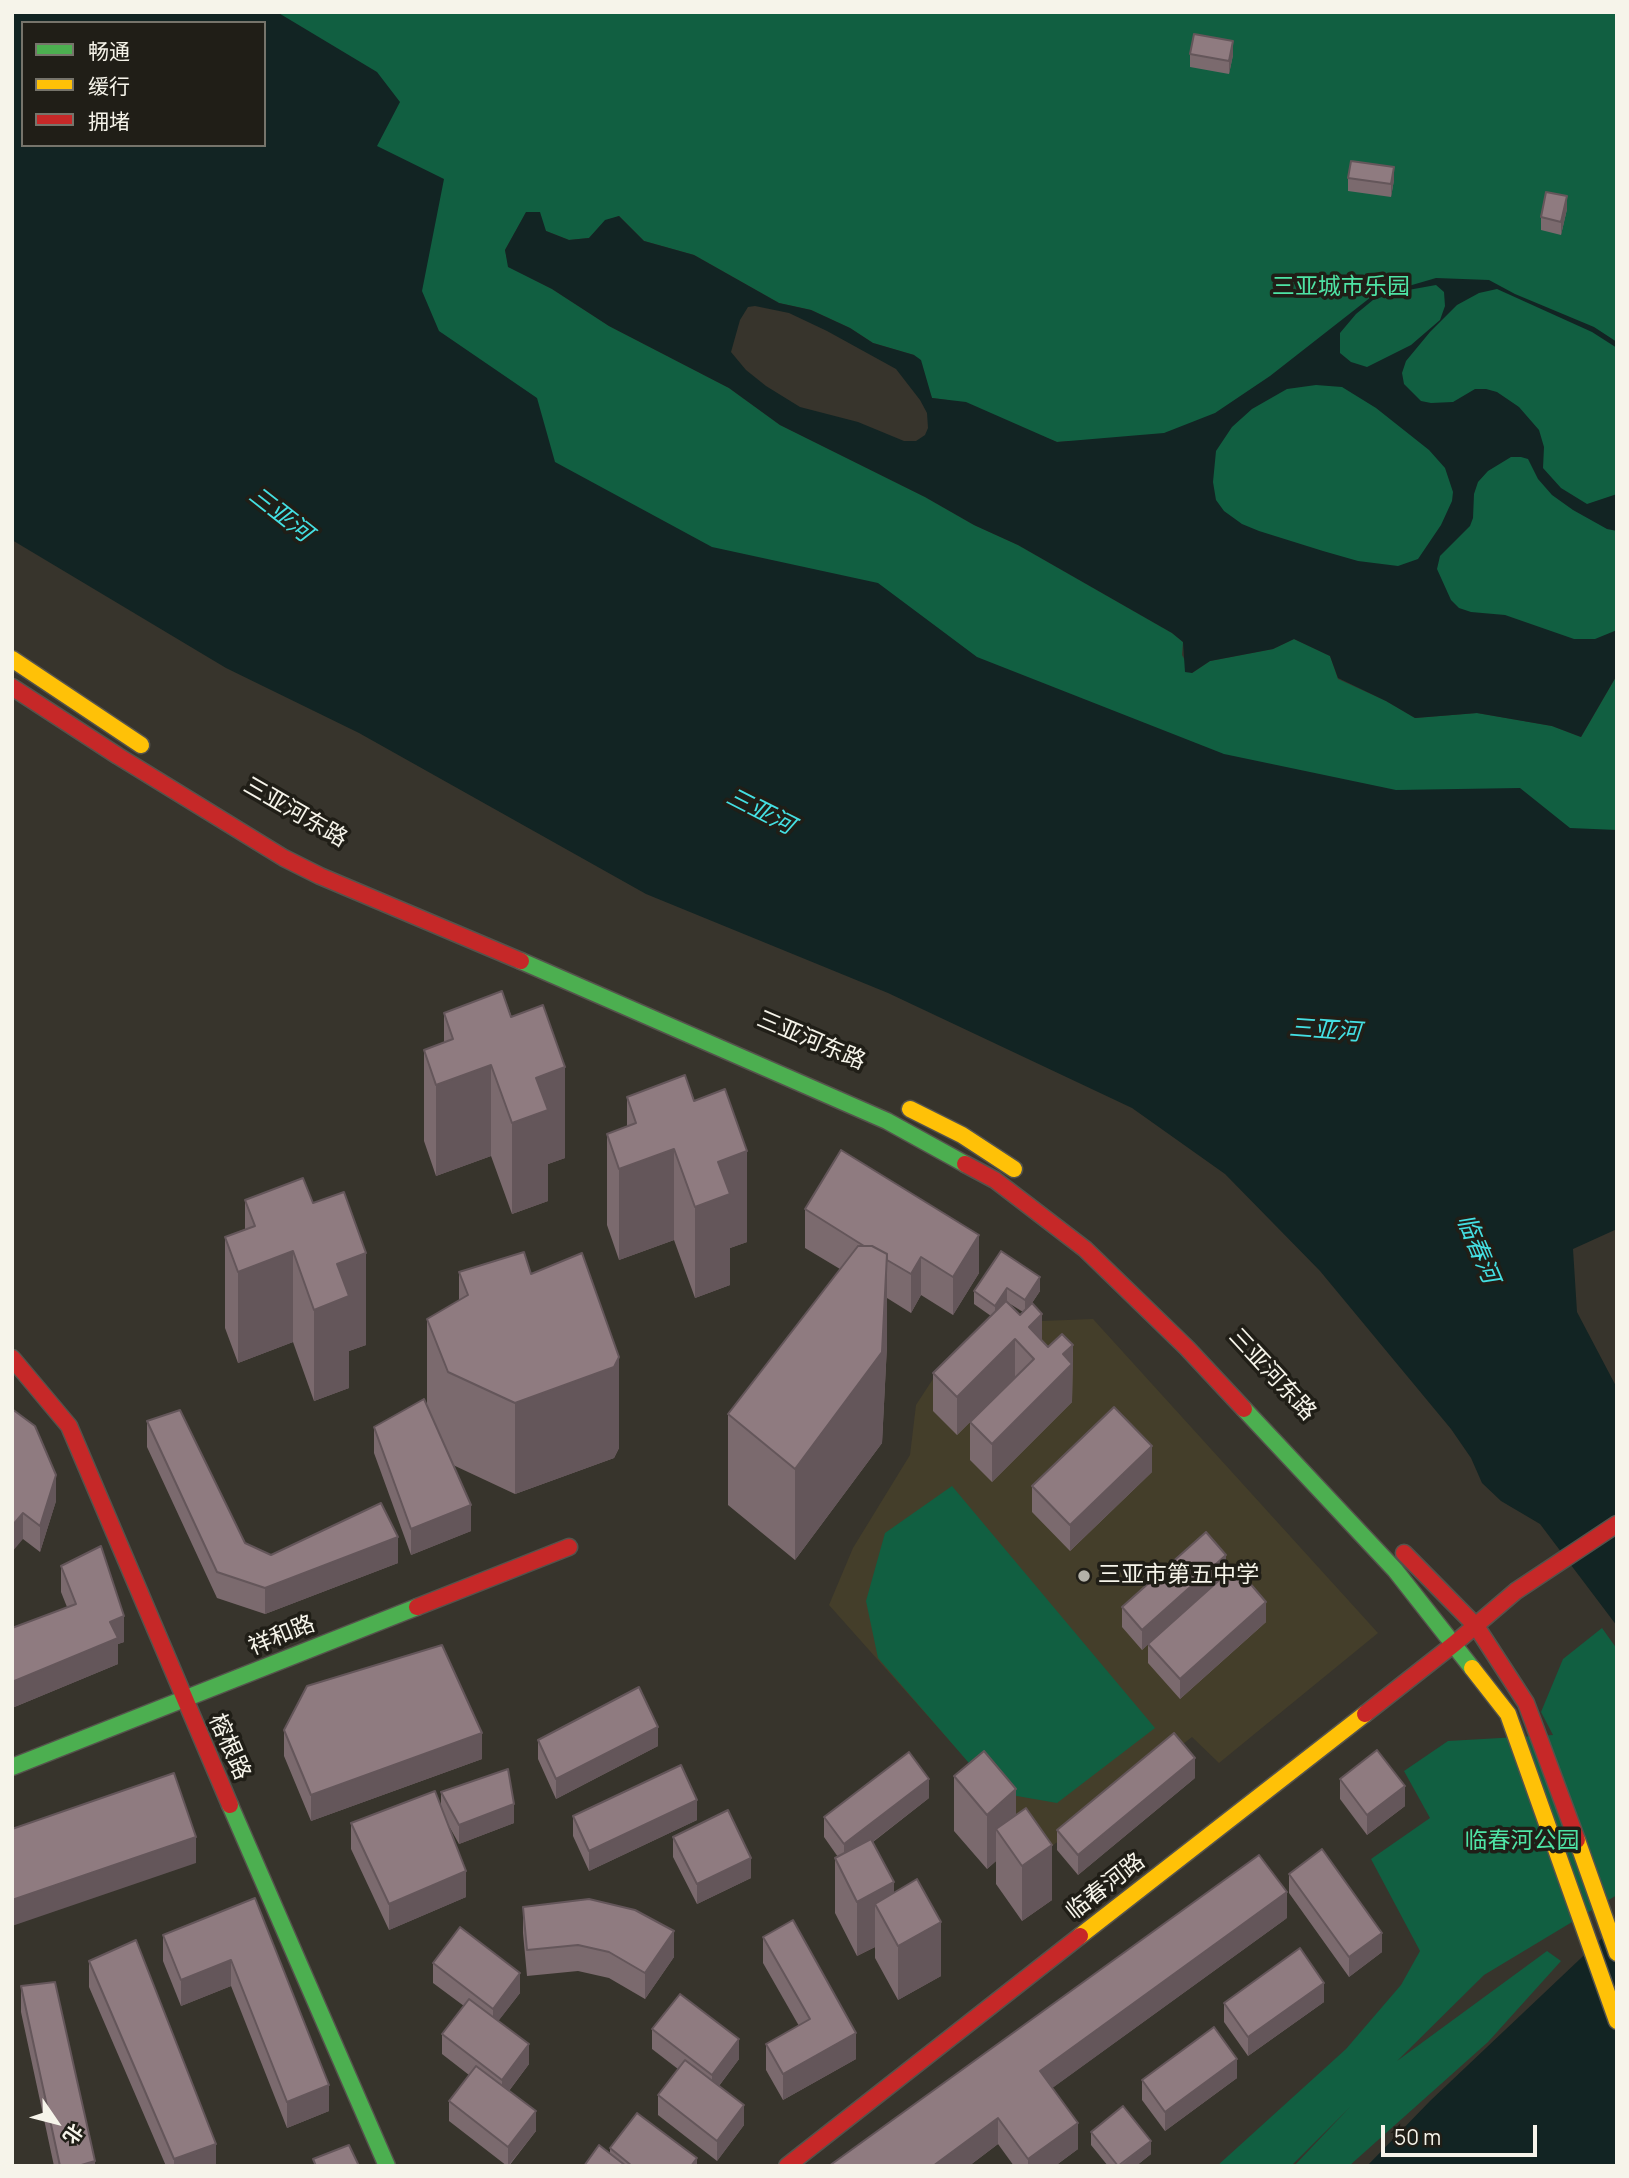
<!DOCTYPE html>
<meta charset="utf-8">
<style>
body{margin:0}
#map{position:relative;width:1629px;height:2178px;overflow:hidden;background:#37342c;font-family:Manrope,"Noto Sans SC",sans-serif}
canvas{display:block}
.frame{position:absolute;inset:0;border:14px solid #f6f4ea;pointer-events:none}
.legend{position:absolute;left:21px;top:21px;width:245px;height:126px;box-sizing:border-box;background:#201e17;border:2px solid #76746b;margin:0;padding:9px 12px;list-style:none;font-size:21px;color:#f6f4ea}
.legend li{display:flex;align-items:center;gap:14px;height:35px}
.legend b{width:35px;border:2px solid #76746b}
.north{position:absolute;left:21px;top:2087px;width:70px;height:70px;-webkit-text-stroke:5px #201e17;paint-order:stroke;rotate:125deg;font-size:19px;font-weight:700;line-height:28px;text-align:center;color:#f6f4ea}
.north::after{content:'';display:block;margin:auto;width:24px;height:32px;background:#f6f4ea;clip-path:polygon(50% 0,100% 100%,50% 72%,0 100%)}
.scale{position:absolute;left:1381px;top:2125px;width:156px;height:32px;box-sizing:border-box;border:4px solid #f6f4ea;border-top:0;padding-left:9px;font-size:21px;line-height:24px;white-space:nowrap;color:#f6f4ea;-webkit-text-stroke:5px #201e17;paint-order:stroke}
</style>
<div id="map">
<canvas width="1629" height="2178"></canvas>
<div class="frame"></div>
<ul class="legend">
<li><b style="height:9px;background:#4caf50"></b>畅通</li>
<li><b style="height:9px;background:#ffc107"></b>缓行</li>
<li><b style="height:9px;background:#c62828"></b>拥堵</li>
</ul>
<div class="north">北</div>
<div class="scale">50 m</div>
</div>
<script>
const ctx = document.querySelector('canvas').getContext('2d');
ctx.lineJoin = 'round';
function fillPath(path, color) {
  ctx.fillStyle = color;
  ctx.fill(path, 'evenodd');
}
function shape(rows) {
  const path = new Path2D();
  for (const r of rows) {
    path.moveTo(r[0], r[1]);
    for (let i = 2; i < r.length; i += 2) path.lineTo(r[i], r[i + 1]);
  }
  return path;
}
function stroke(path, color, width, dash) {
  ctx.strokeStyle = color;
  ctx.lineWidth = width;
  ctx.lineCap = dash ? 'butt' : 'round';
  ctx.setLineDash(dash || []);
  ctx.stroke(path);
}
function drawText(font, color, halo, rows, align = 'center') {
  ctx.font = font + ' Manrope,"Noto Sans SC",sans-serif';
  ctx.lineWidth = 7;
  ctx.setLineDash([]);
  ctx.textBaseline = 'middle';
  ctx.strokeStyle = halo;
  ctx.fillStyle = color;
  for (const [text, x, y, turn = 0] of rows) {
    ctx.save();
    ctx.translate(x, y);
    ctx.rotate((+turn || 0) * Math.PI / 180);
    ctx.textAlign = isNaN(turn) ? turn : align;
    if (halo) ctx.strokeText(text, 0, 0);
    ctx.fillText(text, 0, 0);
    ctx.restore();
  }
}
fillPath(shape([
 [1093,1319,1378,1633,1219,1763,1192,1737,1047,1850,829,1605,853,1548,910,1455,916,1405,944,1362,1016,1322]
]), '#443e2a');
fillPath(shape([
 [144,12,1617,12,1617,664,1496,653,1071,441,1057,442,947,400,932,398,914,355,873,343,850,328,811,310,779,303,694,255,644,241,619,216,605,221,589,238,569,240,546,231,526,213,505,250,509,267,552,289,609,326,729,388,780,425,925,497,974,525,1018,545,1172,633,1183,642,1182,655,1192,673,1210,661,1273,649,1294,639,1330,656,1338,679,1386,701,1415,718,1477,713,1552,726,1581,737,1617,675,1617,849,1381,806,1215,766,738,571,550,471,436,341,373,147,264,23],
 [952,1486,1155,1728,1057,1803,994,1792,878,1658,866,1601,885,1533],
 [1602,1628,1617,1649,1617,1895,1484,1975,1397,2061,1547,1951,1561,1961,1488,2042,1349,2166,1294,2166,1350,2107,1291,2166,1217,2166,1346,2049,1401,1985,1420,1951,1371,1859,1430,1818,1404,1771,1448,1741,1553,1735,1541,1712,1563,1659]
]), '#115f41');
fillPath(shape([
 [12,12,277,12,377,72,400,102,377,146,444,179,422,291,439,331,537,398,555,462,712,547,878,583,977,657,1224,754,1396,790,1520,788,1570,828,1617,830,1617,1229,1573,1249,1577,1312,1617,1388,1617,1626,1540,1524,1501,1501,1482,1483,1471,1458,1451,1429,1320,1271,1225,1174,1132,1108,888,993,646,894,359,733,226,668,12,540],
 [23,23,264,23,264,145,23,145],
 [526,212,540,212,546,231,569,240,589,238,605,220,619,216,644,241,694,255,779,303,811,310,850,328,873,343,914,355,921,360,932,398,966,402,1057,442,1164,433,1215,413,1270,376,1371,297,1436,278,1489,280,1515,294,1594,327,1617,342,1617,348,1592,332,1497,289,1479,293,1457,305,1430,332,1406,361,1402,373,1404,384,1421,401,1431,403,1453,402,1475,389,1486,389,1497,392,1519,407,1539,430,1544,447,1543,468,1561,488,1587,504,1617,494,1617,531,1607,529,1573,510,1552,495,1538,479,1528,459,1521,457,1511,457,1488,471,1478,482,1474,494,1473,518,1470,526,1440,556,1437,569,1451,600,1459,608,1471,612,1505,615,1574,639,1595,639,1617,630,1617,675,1581,737,1552,726,1477,713,1415,718,1386,701,1338,678,1330,656,1294,639,1273,649,1210,661,1192,673,1185,672,1183,642,1172,633,1018,545,974,525,925,497,780,425,729,388,609,326,552,289,508,267,505,250],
 [1436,285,1444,292,1445,306,1440,320,1411,345,1367,367,1351,362,1340,353,1340,333,1356,314,1373,300,1397,292],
 [755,306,789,313,827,331,896,369,920,400,927,413,928,428,925,435,916,441,904,441,858,422,800,407,766,386,746,370,731,352,740,320,748,307],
 [1316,385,1342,387,1376,408,1429,450,1445,468,1453,492,1452,501,1441,525,1418,559,1398,566,1358,561,1323,551,1259,531,1242,524,1224,511,1216,500,1213,482,1216,451,1232,427,1252,409,1287,389],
 [1617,1924,1617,2166,1367,2166,1430,2101]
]), '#122423');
const fast = shape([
 [521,961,887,1121,965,1164],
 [1244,1409,1395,1570,1472,1668],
 [12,1767,417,1607],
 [230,1805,387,2166]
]);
const slow = shape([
 [12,659,141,745],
 [910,1109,962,1135,1014,1169],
 [1472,1668,1508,1714,1617,2021],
 [1577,1840,1617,1953],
 [1080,1936,1365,1714]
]);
const jam = shape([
 [12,687,118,756,284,858,320,876,521,961],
 [965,1164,995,1180,1085,1249,1187,1348,1244,1409],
 [12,1358,69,1426,230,1805],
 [1404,1553,1476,1626,1526,1703,1577,1840],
 [417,1607,569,1547],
 [1365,1714,1454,1644,1516,1591,1617,1524],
 [787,2166,1080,1936]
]);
stroke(fast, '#55534c', 19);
stroke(slow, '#55534c', 19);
stroke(jam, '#55534c', 19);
stroke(fast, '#4caf50', 16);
stroke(slow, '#ffc107', 16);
stroke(jam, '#c62828', 16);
fillPath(shape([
 [1190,54,1233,55,1229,74,1190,67],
 [1348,178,1394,180,1391,197,1348,191],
 [1567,209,1561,235,1541,230,1541,217],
 [502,991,565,1158,548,1164,548,1201,512,1214,491,1156,436,1176,424,1141,424,1050,444,1043,444,1013],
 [685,1075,747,1242,730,1248,730,1285,695,1298,674,1240,619,1260,607,1225,607,1134,627,1126,627,1097],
 [245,1200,313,1203,366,1345,349,1351,349,1388,314,1401,293,1342,238,1363,225,1328,225,1237,245,1229],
 [805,1209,979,1273,953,1315,921,1295,911,1313,887,1298,887,1345,882,1443,795,1560,728,1505,728,1414,840,1269,805,1248],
 [1001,1251,1040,1291,1030,1306,1042,1341,1048,1347,1073,1345,1072,1402,992,1482,970,1460,970,1422,1015,1377,957,1435,933,1411,933,1373,991,1316,974,1304,974,1291],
 [1007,1302,1023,1312,1020,1315],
 [459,1272,531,1274,619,1448,614,1458,515,1494,453,1465,471,1531,411,1555,374,1453,374,1427,427,1405,427,1319,459,1300],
 [12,1409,56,1501,40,1552,23,1539],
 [147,1421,245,1543,271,1555,398,1563,265,1614,217,1598,147,1447],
 [1152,1472,1070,1551,1032,1512,1032,1486],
 [61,1566,124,1642,118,1644,118,1664,12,1708,12,1628,67,1607,61,1592],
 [1226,1574,1266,1622,1180,1699,1148,1663,1148,1644,1142,1650,1122,1627,1122,1607],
 [284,1730,482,1759,311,1821,284,1756],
 [538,1740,658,1746,556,1799,538,1759],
 [954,1776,1016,1815,1052,1900,1022,1921,996,1884,996,1861,987,1869,954,1831],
 [1195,1778,1078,1875,1057,1850,1057,1830],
 [1340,1779,1405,1806,1367,1835,1340,1799],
 [441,1792,514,1823,459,1844,449,1826,466,1897,389,1930,351,1849,351,1823,441,1806],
 [929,1798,873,1842,894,1893,941,1976,898,2000,875,1958,875,1947,857,1956,835,1913,835,1858,838,1857,824,1837,824,1817],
 [573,1816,697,1820,589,1871,573,1836],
 [673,1837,751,1878,697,1904,673,1857],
 [1289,1874,1382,1952,1349,1977,1289,1893],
 [255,1898,329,2111,287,2128,231,1986,181,2006,163,1961,163,1935],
 [523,1907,674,1957,645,1999,609,1978,578,1971,527,1976,523,1933],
 [1287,1918,1052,2088,1078,2149,1055,2166,1014,2166,998,2144,969,2166,829,2166],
 [763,1937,856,2059,783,2100,766,2070,766,2044,799,2026,763,1963],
 [89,1961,216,2166,166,2166,89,1987],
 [433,1963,520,1993,498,2021,529,2064,509,2091,536,2131,509,2166,507,2166,449,2121,449,2101,469,2075,442,2054,442,2034,464,2006,433,1983],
 [21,1986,95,2166,54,2166,21,2012],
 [1324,2002,1248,2056,1224,2022,1224,2003],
 [652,2029,739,2059,719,2086,744,2125,717,2161,658,2115,658,2095,678,2069,652,2049],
 [1237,2078,1165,2131,1142,2100,1142,2080],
 [1091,2132,1151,2154,1136,2166,1108,2166,1091,2145],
 [610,2148,697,2166,584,2166,610,2154]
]), '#7b6a6e');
fillPath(shape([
 [1233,41,1233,55,1229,74,1229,61],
 [1394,167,1394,180,1391,197,1391,184],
 [1567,196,1567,209,1561,235,1561,222],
 [491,1065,491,1156,436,1176,436,1085],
 [565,1067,565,1158,548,1164,548,1201,512,1214,512,1123,536,1078],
 [674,1149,674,1240,619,1260,619,1169],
 [747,1151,747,1242,730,1248,730,1285,695,1298,695,1207,718,1162],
 [979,1235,979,1273,953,1315,953,1277],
 [293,1251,293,1342,238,1363,238,1272],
 [366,1253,366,1345,349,1351,349,1388,314,1401,314,1310,337,1264],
 [887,1254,887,1345,882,1443,795,1560,795,1469],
 [921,1257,921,1295,911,1313,911,1274],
 [1040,1277,1040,1291,1025,1313,1025,1300],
 [1007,1288,1007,1302,995,1319,995,1306],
 [1042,1314,1042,1352,1029,1327],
 [1015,1339,1015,1377,957,1435,957,1397],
 [1073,1345,1072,1402,992,1482,992,1444,1063,1354],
 [619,1357,619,1448,614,1458,515,1494,515,1403],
 [1152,1446,1152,1472,1070,1551,1070,1525],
 [56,1475,56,1501,40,1552,40,1526],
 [471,1505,471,1531,411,1555,411,1529],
 [23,1513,23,1539,12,1552,12,1526],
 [398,1537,398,1563,265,1614,265,1588],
 [1226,1555,1226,1575,1142,1650,1142,1630],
 [1266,1602,1266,1622,1180,1699,1180,1679],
 [124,1616,124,1642,118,1644,118,1664,12,1708,12,1682,110,1622],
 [658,1727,658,1746,556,1799,556,1779],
 [482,1733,482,1759,311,1821,311,1795],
 [1195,1758,1195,1778,1078,1875,1078,1855],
 [929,1779,929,1798,844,1864,844,1844],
 [1405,1786,1405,1806,1367,1835,1367,1815],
 [1016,1789,1016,1843,996,1829,996,1861,987,1869,987,1815],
 [697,1800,697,1820,589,1871,589,1851],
 [514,1804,514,1823,459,1844,459,1825],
 [196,1837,196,1863,12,1926,12,1900],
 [1052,1845,1052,1900,1022,1921,1022,1866],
 [751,1858,751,1878,697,1904,697,1884],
 [466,1871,466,1897,389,1930,389,1904],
 [894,1882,894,1937,875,1904,875,1947,857,1956,857,1902],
 [1287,1892,1287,1918,1040,2097,1040,2071],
 [941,1922,941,1976,898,2000,898,1946],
 [674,1931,674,1957,645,1999,645,1973],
 [1382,1933,1382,1952,1349,1977,1349,1957],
 [231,1960,231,1986,181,2006,181,1980],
 [520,1973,520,1993,493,2028,493,2009],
 [1324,1983,1324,2002,1248,2056,1248,2037],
 [856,2033,856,2059,783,2100,783,2074],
 [739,2039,739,2059,712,2095,712,2075],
 [529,2044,529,2064,502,2100,502,2080],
 [1237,2059,1237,2078,1165,2131,1165,2112],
 [329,2085,329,2111,287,2128,287,2102],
 [744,2105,744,2125,717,2161,717,2141],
 [536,2111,536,2131,508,2166,508,2147],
 [998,2118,998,2144,969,2166,933,2166],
 [1078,2123,1078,2149,1055,2166,1028,2166,1028,2159],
 [1151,2141,1151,2154,1136,2166,1120,2166],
 [216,2144,216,2166,174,2166,174,2159],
 [697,2158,697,2166,691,2166],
 [95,2161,95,2166,78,2166]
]), '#64565a');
const building = shape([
 [1194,34,1233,41,1229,61,1190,54,1194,34],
 [1351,161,1394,167,1391,184,1348,178,1351,161],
 [1546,192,1567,196,1561,222,1541,217,1546,192],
 [502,991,511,1017,543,1005,565,1067,536,1078,548,1110,512,1123,491,1065,436,1085,424,1050,453,1039,444,1013,502,991],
 [685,1075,694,1101,725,1089,747,1151,718,1162,730,1194,695,1207,674,1149,619,1169,607,1134,636,1123,627,1097,685,1075],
 [841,1150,979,1235,953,1277,921,1257,911,1274,887,1260,887,1254,872,1246,864,1246,805,1209,841,1150],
 [303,1178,313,1203,344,1192,366,1253,337,1264,349,1296,314,1310,293,1251,238,1272,225,1237,255,1226,245,1200,303,1178],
 [858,1246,872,1246,887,1254,882,1352,795,1469,728,1414,858,1246],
 [1001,1251,1040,1277,1025,1300,1007,1288,995,1306,974,1291,1001,1251],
 [524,1252,531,1274,582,1253,619,1357,614,1367,515,1403,448,1372,427,1319,468,1295,459,1272,524,1252],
 [1006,1301,1020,1315,1032,1303,1042,1314,1029,1327,1048,1347,1062,1334,1073,1345,1063,1354,1072,1364,992,1444,970,1422,1034,1359,1015,1339,957,1397,933,1373,1006,1301],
 [424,1399,471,1505,411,1529,374,1427,424,1399],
 [1114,1407,1152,1446,1070,1525,1032,1486,1114,1407],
 [12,1409,35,1426,56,1475,40,1526,23,1513,12,1526,12,1409],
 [180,1410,245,1543,271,1555,381,1503,398,1537,265,1588,217,1572,147,1421,180,1410],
 [1206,1532,1226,1555,1142,1630,1122,1607,1206,1532],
 [101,1546,124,1616,110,1622,118,1638,12,1682,12,1628,76,1604,61,1566,101,1546],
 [1235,1566,1266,1602,1180,1679,1148,1644,1235,1566],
 [442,1645,482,1733,311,1795,284,1730,307,1686,442,1645],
 [639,1687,658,1727,556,1779,538,1740,639,1687],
 [1174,1733,1195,1758,1078,1855,1057,1830,1174,1733],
 [1377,1750,1405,1786,1367,1815,1340,1779,1377,1750],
 [984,1751,1016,1789,987,1815,954,1776,984,1751],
 [909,1752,929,1779,844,1844,824,1817,909,1752],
 [681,1765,697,1800,589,1851,573,1816,681,1765],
 [508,1769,514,1804,459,1825,441,1792,508,1769],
 [174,1773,196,1837,12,1900,12,1829,174,1773],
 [435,1791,466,1871,389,1904,351,1823,435,1791],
 [1026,1808,1052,1845,1022,1866,996,1829,1026,1808],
 [728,1810,751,1858,697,1884,673,1837,728,1810],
 [871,1839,894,1882,857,1902,835,1858,871,1839],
 [1322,1849,1382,1933,1349,1957,1289,1874,1322,1849],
 [1259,1855,1287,1892,1040,2071,1078,2123,1028,2159,998,2118,933,2166,829,2166,1259,1855],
 [917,1879,941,1922,898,1946,875,1904,917,1879],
 [255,1898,329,2085,287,2102,231,1960,181,1980,163,1935,255,1898],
 [589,1899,635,1910,674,1931,645,1973,609,1952,578,1945,527,1950,523,1907,589,1899],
 [793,1920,856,2033,783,2074,766,2044,810,2019,763,1937,793,1920],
 [460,1927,520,1973,493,2009,433,1963,460,1927],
 [136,1940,216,2144,174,2159,89,1961,136,1940],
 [1300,1948,1324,1983,1248,2037,1224,2003,1300,1948],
 [55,1982,95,2161,78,2166,60,2166,21,1986,55,1982],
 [680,1994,739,2039,712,2075,652,2029,680,1994],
 [469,1999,529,2044,502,2080,442,2034,469,1999],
 [1214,2027,1237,2059,1165,2112,1142,2080,1214,2027],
 [685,2060,744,2105,717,2141,658,2095,685,2060],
 [476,2066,536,2111,508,2147,449,2101,476,2066],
 [1123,2106,1151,2141,1118,2166,1091,2132,1123,2106],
 [637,2113,697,2158,691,2166,632,2166,610,2148,637,2113],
 [349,2145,359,2166,316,2166,313,2159,349,2145],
 [599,2145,626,2166,584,2166,599,2145]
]);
fillPath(building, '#8f7b80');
stroke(building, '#64565a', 2);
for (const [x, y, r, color] of [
 [1084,1576,7,"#b3b1a8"]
]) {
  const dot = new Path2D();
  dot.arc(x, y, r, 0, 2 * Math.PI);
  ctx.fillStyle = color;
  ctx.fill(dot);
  stroke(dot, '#201e17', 2.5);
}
drawText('23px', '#4ee4a5', '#201e17', [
 ["三亚城市乐园",1341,288],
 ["临春河公园",1522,1842]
]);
drawText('23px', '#f6f4ea', '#201e17', [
 ["三亚河东路",295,813,30],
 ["三亚河东路",811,1041,23],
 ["三亚河东路",1272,1375,47],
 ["祥和路",282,1636,-22],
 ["榕根路",229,1747,66],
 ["临春河路",1106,1887,-38]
]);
drawText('23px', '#f6f4ea', '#201e17', [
 ["三亚市第五中学",1098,1576]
], 'left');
drawText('italic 24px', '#44dfe2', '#201e17', [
 ["三亚河",280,515,38],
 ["三亚河",760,812,27],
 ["三亚河",1325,1031,4],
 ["临春河",1477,1249,67]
]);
</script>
